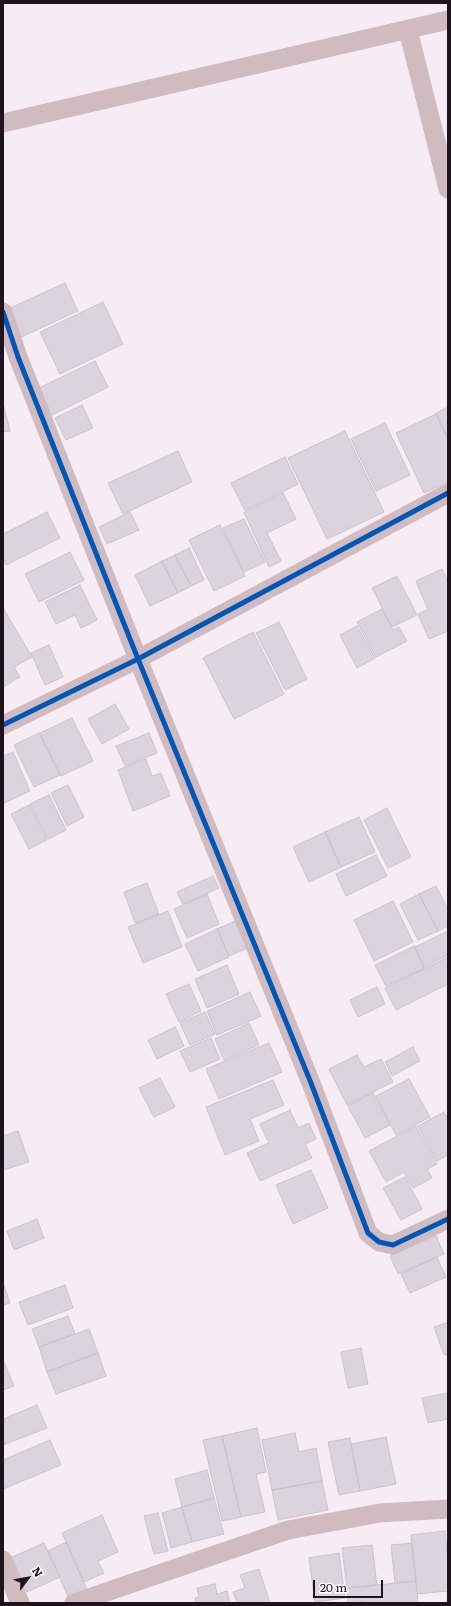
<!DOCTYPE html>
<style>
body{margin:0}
#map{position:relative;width:451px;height:1606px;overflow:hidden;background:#f7ecf4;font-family:Literata,serif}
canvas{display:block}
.frame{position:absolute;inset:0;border:4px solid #1f141d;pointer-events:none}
.north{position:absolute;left:8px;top:1558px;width:40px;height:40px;-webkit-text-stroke:3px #fcfcfc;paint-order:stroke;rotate:58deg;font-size:11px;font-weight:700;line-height:16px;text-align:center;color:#1f141d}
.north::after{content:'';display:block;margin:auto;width:14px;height:18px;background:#1f141d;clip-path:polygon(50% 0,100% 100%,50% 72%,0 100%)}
.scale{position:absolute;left:313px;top:1580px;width:70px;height:18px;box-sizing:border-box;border:2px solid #1f141d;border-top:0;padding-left:5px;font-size:12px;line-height:14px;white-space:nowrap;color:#1f141d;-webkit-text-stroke:3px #fcfcfc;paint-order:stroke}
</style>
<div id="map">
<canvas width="451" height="1606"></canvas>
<div class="frame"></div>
<div class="north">N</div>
<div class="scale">20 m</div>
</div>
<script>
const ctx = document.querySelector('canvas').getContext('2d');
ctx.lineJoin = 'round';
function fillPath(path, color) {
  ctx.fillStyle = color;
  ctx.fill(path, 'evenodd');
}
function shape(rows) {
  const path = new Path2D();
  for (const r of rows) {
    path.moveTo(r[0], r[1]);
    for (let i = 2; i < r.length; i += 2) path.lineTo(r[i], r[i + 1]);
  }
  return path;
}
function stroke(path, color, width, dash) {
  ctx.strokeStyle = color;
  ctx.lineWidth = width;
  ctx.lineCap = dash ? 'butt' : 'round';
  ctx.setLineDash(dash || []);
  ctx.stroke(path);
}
const building = shape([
 [65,283,78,311,19,338,6,310,65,283],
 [103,302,123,344,60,374,40,332,103,302],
 [95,361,108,387,52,415,39,388,95,361],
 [3,403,10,431,3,432,3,403],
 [82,405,93,428,66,440,55,418,82,405],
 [448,407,448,438,436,413,448,407],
 [436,414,448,440,448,482,424,493,396,433,436,414],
 [385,423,410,475,376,491,351,439,385,423],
 [345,431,384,512,327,539,288,458,345,431],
 [178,451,192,482,123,514,108,483,178,451],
 [285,457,298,484,245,510,231,483,285,457],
 [283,493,296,519,267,533,281,561,269,567,244,512,283,493],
 [47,512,60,538,6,565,3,558,3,534,47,512],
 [130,512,139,530,107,544,99,527,130,512],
 [244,519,265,562,244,572,223,528,244,519],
 [220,525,245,576,214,591,189,540,220,525],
 [189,548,204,580,191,586,175,555,189,548],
 [70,552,84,580,39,602,25,574,70,552],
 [175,555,191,586,178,593,162,561,175,555],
 [162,561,178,593,150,606,135,575,162,561],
 [442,569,448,582,448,631,429,639,418,614,428,610,416,581,442,569],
 [397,576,417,615,392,627,372,588,397,576],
 [80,585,97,620,81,628,75,615,56,624,45,602,80,585],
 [3,608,32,657,14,667,20,677,3,687,3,608],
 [382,609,393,630,399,627,407,641,376,657,357,622,382,609],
 [279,622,307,679,285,690,256,633,279,622],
 [357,626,375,658,357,668,340,635,357,626],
 [253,632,284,694,234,719,203,658,253,632],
 [49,645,63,677,45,685,31,653,49,645],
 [115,704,129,729,102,744,88,719,115,704],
 [72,718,93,761,61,776,40,733,72,718],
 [39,733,60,775,34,787,14,745,39,733],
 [149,733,157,753,125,766,116,746,149,733],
 [13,752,30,791,4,803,3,800,3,756,13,752],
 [146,759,152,776,161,773,170,796,133,811,118,770,146,759],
 [68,785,84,817,67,826,51,793,68,785],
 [49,795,66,830,48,839,30,804,49,795],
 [29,805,47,840,29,849,11,814,29,805],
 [387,808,411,857,388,868,364,820,387,808],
 [359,817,375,852,341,867,325,832,359,817],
 [325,832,341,867,309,882,293,847,325,832],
 [376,855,387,876,346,896,336,874,376,855],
 [213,876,219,888,183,904,177,892,213,876],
 [147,883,159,914,135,923,124,892,147,883],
 [436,886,448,910,448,926,438,931,419,894,436,886],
 [207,894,219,924,187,938,174,909,207,894],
 [419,894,438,931,418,940,400,904,419,894],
 [393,901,413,942,374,961,354,920,393,901],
 [168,911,182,947,143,963,128,927,168,911],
 [238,920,250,947,229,956,217,929,238,920],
 [217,929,229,957,198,971,185,944,217,929],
 [448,931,448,955,424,967,415,947,448,931],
 [414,946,424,968,386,986,375,965,414,946],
 [448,957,448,984,396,1010,385,988,448,957],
 [227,965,239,994,207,1008,195,979,227,965],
 [189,984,201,1011,179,1022,166,994,189,984],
 [377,987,385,1004,358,1017,350,1000,377,987],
 [250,992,261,1016,217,1035,207,1011,250,992],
 [205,1012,215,1034,190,1045,180,1023,205,1012],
 [249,1023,259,1045,224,1060,215,1039,249,1023],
 [175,1027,184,1046,157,1059,148,1040,175,1027],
 [211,1038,220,1059,190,1072,180,1051,211,1038],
 [269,1043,282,1072,219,1099,206,1069,269,1043],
 [413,1047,420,1061,392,1076,385,1062,413,1047],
 [357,1055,364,1067,381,1059,393,1082,347,1105,329,1069,357,1055],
 [160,1078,175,1107,154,1117,139,1088,160,1078],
 [409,1079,430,1117,396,1135,376,1096,409,1079],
 [273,1080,284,1105,250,1119,259,1141,225,1155,206,1107,273,1080],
 [373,1093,390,1125,365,1138,348,1106,373,1093],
 [290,1110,298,1128,309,1123,316,1139,305,1144,312,1158,260,1181,247,1153,269,1143,260,1124,290,1110],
 [444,1112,448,1119,448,1155,437,1161,418,1126,444,1112],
 [416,1126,437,1164,427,1169,432,1178,413,1188,404,1172,386,1182,369,1151,416,1126],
 [18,1131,29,1162,3,1170,3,1136,18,1131],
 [311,1170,328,1208,293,1224,276,1185,311,1170],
 [405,1177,422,1209,401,1220,383,1188,405,1177],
 [37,1219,44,1238,14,1250,7,1231,37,1219],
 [436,1236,444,1254,398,1274,390,1256,436,1236],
 [437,1257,446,1277,410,1293,401,1274,437,1257],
 [3,1282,10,1303,3,1305,3,1282],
 [65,1285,73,1308,28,1325,19,1302,65,1285],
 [68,1316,75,1334,39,1347,32,1329,68,1316],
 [448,1322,448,1354,444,1355,434,1327,448,1322],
 [89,1329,98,1353,47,1372,39,1347,89,1329],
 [361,1348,368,1384,348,1388,341,1352,361,1348],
 [98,1353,106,1376,56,1394,47,1372,98,1353],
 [3,1362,4,1362,14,1386,3,1390,3,1362],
 [448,1393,448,1419,428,1423,422,1398,448,1393],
 [37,1405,47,1428,3,1445,3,1419,37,1405],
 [257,1428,266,1472,256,1474,265,1512,241,1517,222,1436,257,1428],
 [295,1433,299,1452,316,1448,322,1481,272,1490,262,1440,295,1433],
 [222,1436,241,1517,222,1521,203,1440,222,1436],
 [386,1437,396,1484,360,1491,351,1444,386,1437],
 [350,1438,360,1491,339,1495,328,1442,350,1438],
 [50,1440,61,1465,3,1489,3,1460,50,1440],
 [207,1470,214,1498,182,1507,175,1479,207,1470],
 [322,1481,328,1510,278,1520,272,1490,322,1481],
 [214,1498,224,1534,192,1542,182,1507,214,1498],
 [182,1507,192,1542,171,1548,162,1513,182,1507],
 [158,1513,168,1551,154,1554,144,1516,158,1513],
 [102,1515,118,1552,98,1561,104,1573,84,1582,62,1533,102,1515],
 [445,1531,448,1560,448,1591,417,1594,411,1535,445,1531],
 [66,1542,87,1590,69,1599,48,1551,66,1542],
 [44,1543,60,1577,27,1592,12,1557,44,1543],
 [412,1543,416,1581,395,1583,391,1545,412,1543],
 [372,1545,377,1585,347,1588,342,1548,372,1545],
 [339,1553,345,1598,315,1602,309,1558,339,1553],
 [259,1569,270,1603,237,1603,233,1592,245,1588,240,1575,259,1569],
 [416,1581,418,1603,365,1603,365,1601,348,1603,347,1588,416,1581],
 [215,1584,217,1594,227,1591,230,1603,196,1603,195,1598,199,1597,197,1588,215,1584]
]);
fillPath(building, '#dbd3dd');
stroke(building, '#cac2cc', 1);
stroke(shape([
 [408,30,448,189],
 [3,123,448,20],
 [3,312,18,357,138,659,311,1083,368,1233,379,1242,393,1245,448,1219],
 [3,725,138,659,448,493],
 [3,1560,20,1603],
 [74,1603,288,1530,380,1513,448,1509]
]), '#d0bbc1', 19);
stroke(shape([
 [3,312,18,357,138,659,311,1083,368,1233,379,1242,393,1245,448,1219],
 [3,725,138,659,448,493]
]), '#0057b8', 5);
</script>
